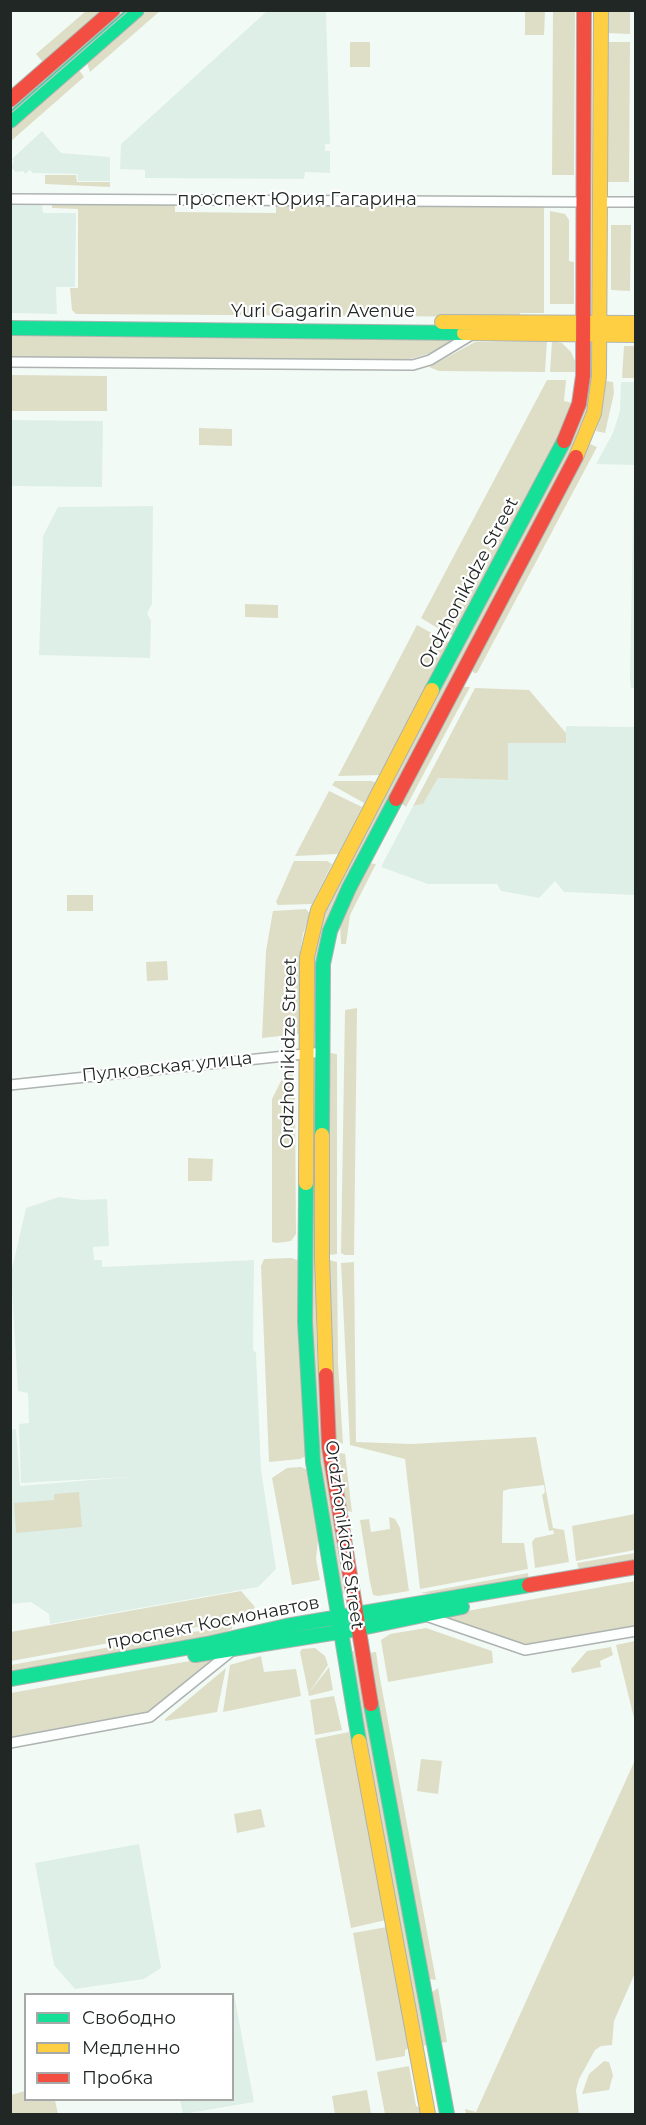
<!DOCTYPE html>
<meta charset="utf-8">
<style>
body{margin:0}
#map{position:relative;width:646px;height:2125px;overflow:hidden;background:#f2faf6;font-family:Montserrat,sans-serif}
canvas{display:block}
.frame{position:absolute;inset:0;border:12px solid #212725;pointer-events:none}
.legend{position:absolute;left:24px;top:1993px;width:210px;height:108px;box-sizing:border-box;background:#fff;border:2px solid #a6a9a8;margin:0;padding:8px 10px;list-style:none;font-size:18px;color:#212725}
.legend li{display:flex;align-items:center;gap:12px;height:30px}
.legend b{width:30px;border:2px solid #a6a9a8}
</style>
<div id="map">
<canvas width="646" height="2125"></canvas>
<div class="frame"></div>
<ul class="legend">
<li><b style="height:8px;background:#16e098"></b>Свободно</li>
<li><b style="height:8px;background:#ffcf43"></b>Медленно</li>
<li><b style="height:8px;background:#f24e42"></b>Пробка</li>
</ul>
</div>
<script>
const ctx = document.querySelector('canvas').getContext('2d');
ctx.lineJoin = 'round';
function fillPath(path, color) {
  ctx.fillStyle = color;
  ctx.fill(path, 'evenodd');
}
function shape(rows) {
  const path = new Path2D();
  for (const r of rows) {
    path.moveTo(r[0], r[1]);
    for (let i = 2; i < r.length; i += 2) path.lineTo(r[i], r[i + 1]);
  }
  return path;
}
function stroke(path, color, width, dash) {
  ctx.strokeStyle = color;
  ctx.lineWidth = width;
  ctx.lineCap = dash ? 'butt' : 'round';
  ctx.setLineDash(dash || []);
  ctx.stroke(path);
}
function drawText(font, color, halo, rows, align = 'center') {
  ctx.font = font + ' Montserrat,sans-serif';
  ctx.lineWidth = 4.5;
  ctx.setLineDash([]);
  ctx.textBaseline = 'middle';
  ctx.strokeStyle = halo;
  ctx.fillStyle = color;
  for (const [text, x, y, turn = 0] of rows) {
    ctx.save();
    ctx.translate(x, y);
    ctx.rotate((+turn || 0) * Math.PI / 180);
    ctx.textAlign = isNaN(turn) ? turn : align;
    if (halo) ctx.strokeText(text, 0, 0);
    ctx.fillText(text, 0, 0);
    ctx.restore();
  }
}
fillPath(shape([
 [267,11,326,11,330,144,325,144,325,151,330,151,330,173,305,172,304,179,145,178,145,170,120,169,121,144],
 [42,131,61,153,110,157,110,181,78,181,77,174,33,173,30,170,25,174,23,171,16,172,11,167,14,161,12,159],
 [11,203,42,203,43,213,76,213,75,287,56,287,57,314,11,313],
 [621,382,635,382,635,688,631,688,630,678,634,465,596,464,613,433,620,411],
 [11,420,103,421,102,487,11,486],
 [153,506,152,604,147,613,151,621,150,658,39,655,43,536,58,507],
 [566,726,635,727,635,895,564,892,555,881,539,898,501,891,497,884,428,884,381,867,413,806,423,804,438,778,507,780,507,743,565,743],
 [59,1197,83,1200,107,1199,109,1246,93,1247,94,1260,102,1260,102,1267,254,1260,253,1350,256,1353,261,1469,276,1569,258,1587,50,1624,49,1614,31,1602,11,1604,11,1430,16,1429,20,1486,128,1477,21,1483,19,1424,29,1423,28,1393,18,1391,11,1273,26,1208],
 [139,1844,161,1968,144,1979,75,1989,54,1965,35,1863],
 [232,1994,234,1994,254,2102,183,2114,180,2100,232,2100]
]), '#deefe8');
fillPath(shape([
 [86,11,104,11,45,62,42,61,36,54],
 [147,11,160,11,90,72,87,63],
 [525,11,545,11,544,35,525,35],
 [553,11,575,11,574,175,552,175],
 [607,11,630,11,630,34,607,33],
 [350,42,370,42,370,67,350,67],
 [607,42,630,42,629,182,608,182,606,176],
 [79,70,84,77,11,141,11,130],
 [45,175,76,175,77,182,110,182,110,187,45,184],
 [52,202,175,203,175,212,276,213,276,203,544,207,544,313,520,313,519,317,76,314,72,310,70,288,78,288,78,209,52,208],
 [550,211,565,214,569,220,569,261,574,262,574,304,550,304],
 [611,225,631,225,630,291,611,290],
 [11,333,454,339,435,352,407,360,11,357],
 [547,341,545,372,439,371,429,367,475,342],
 [552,341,562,343,571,352,576,363,576,372,550,372],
 [624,346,635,346,635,378,622,378],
 [11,375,107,376,107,411,11,411],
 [547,380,566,380,564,401,573,403,567,420,453,635,449,635,421,618],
 [589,380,593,380,588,411,578,439,335,901,319,943,317,1033,313,1033,313,955,323,914,574,437,584,410],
 [606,381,613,382,614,393,605,433,596,431,602,411],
 [199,428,232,429,232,446,199,445],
 [590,444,597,447,477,673,474,673,471,669],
 [245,604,278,605,278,618,245,617],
 [417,625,450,643,379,775,338,776],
 [462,687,470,687,406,807,401,803],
 [475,688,529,690,566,733,566,743,508,743,508,780,438,778,423,804,413,806],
 [335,781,372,781,376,783,364,803,332,785],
 [329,791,362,807,338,854,295,856],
 [294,861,327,861,332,864,312,904,278,905,276,902],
 [368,863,376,864,350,915,346,944,341,944,340,923],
 [67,895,93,895,93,911,67,911],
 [306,909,310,914,303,934,299,959,299,1034,262,1038,266,951,273,911],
 [167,961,168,980,147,981,146,962],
 [357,1008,354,1255,345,1255,341,1253,345,1010],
 [330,1053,337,1054,337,1254,329,1255],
 [315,1059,316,1323,319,1393,328,1487,344,1594,339,1595,316,1423,311,1304,313,1061],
 [288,1072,293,1073,293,1097,295,1097,296,1234,291,1241,277,1243,272,1242,272,1099,282,1079],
 [188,1158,213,1159,212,1181,188,1181],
 [291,1258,298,1260,298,1332,306,1456,300,1459,269,1462,261,1266,264,1259],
 [329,1260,337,1262,338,1363,343,1444,336,1441,334,1424],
 [354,1262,356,1442,412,1444,536,1437,553,1528,564,1530,569,1562,535,1568,532,1542,535,1538,554,1534,553,1530,549,1531,542,1495,545,1492,544,1485,509,1489,503,1491,502,1543,524,1543,528,1569,420,1589,405,1459,350,1445,341,1263],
 [341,1453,345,1454,352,1512,344,1510,337,1456],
 [301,1467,308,1470,318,1540,316,1559,320,1580,292,1585,272,1478,287,1468],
 [79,1492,82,1527,16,1533,14,1503,54,1500,54,1494],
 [635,1514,635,1550,576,1561,572,1526],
 [389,1517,395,1519,400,1528,409,1591,378,1596,373,1595,370,1582,360,1520,369,1519,371,1532,390,1529],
 [635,1553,635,1561,581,1571,578,1567,577,1563],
 [528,1573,529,1581,443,1595,420,1593],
 [635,1581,635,1626,529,1644,513,1642,447,1617,450,1614],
 [241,1591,255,1607,246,1618,11,1661,11,1632],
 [232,1625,232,1629,214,1637,11,1674,11,1665],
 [426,1628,492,1651,493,1663,388,1682,381,1640,390,1634],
 [635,1641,636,1641,635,1722,616,1645],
 [611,1647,613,1655,600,1661,601,1667,572,1673,571,1669,587,1651],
 [315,1648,325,1656,328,1665,309,1693,329,1667,333,1690,309,1696,300,1652,302,1649],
 [350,1651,354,1651,427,2045,422,2046],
 [376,1652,379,1673,436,1980,429,1979,369,1653],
 [261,1656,264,1672,296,1669,301,1696,223,1712,230,1665],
 [212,1657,213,1660,152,1712,11,1738,11,1693],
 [226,1668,217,1712,165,1721,165,1719],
 [334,1696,342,1730,315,1735,310,1700],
 [349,1732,386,1920,351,1928,315,1739],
 [421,1759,442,1761,438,1794,417,1791],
 [635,1760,635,1973,614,2021,612,2045,601,2046,595,2050,579,2079,576,2090,579,2114,466,2114,465,2109,476,2112],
 [261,1809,265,1827,237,1833,234,1814],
 [387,1927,409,2048,405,2050,405,2056,376,2061,353,1933],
 [438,1988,447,2042,440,2043,431,1993],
 [604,2061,609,2062,613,2075,609,2090,582,2094,589,2074],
 [409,2066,416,2106,420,2108,421,2114,385,2114,377,2072],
 [367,2090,371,2114,335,2114,332,2096],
 [25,2091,26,2100,55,2100,58,2114,11,2114,11,2095]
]), '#dedec7');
const street = shape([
 [10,199,583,202],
 [600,202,636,202],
 [10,362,413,365,430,360,473,334],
 [10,1085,323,1052],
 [426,1616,525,1650,636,1631],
 [10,1743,150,1717,233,1650]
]);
const fast = shape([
 [10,121,137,10],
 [10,328,464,333],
 [432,690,564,441],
 [322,1135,323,964,330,931,349,888,396,799],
 [306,1183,305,1322,313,1462,359,1741],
 [195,1655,357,1629,462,1607],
 [10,1679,207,1644,286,1626,529,1585],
 [371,1704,447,2114]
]);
const slow = shape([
 [442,322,636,323],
 [464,333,636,335],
 [576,457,594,413,599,376,601,10],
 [322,1135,322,1258,326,1375],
 [306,1183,307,957,318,910,432,690],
 [359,1741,428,2114]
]);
const jam = shape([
 [10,100,113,10],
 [564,441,579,404,583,376,584,10],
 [396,799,576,457],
 [326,1375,329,1447,371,1704],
 [529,1585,636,1567]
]);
stroke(street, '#adb3b0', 12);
stroke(fast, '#adb3b0', 16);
stroke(slow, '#adb3b0', 16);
stroke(jam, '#adb3b0', 16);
stroke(street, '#fdfefe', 9);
stroke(fast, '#16e098', 14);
stroke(slow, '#ffcf43', 14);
stroke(jam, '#f24e42', 14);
stroke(shape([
 [10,114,129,10]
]), '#c3c5c5', 1.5);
drawText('18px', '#212725', '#fff', [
 ["проспект Юрия Гагарина",297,200],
 ["Yuri Gagarin Avenue",323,312],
 ["Ordzhonikidze Street",469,583,-62],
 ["Ordzhonikidze Street",289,1053,-89],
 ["Пулковская улица",167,1067,-6],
 ["Ordzhonikidze Street",344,1535,82],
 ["проспект Космонавтов",213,1623,-11]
]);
</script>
